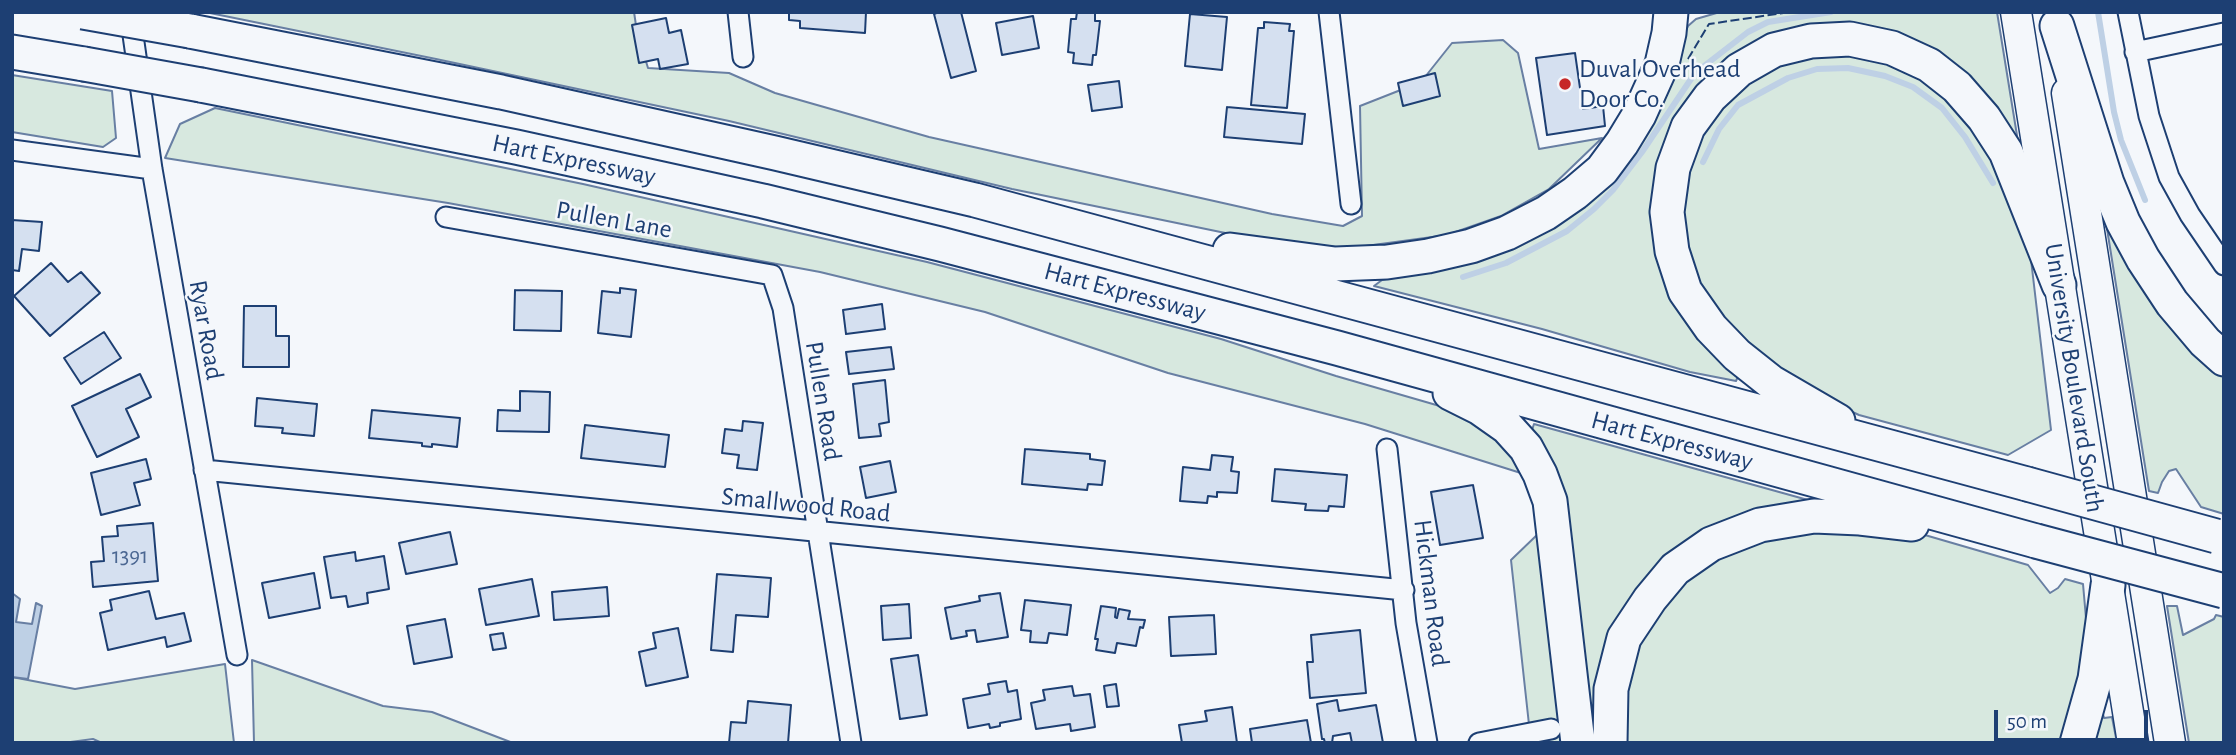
<!DOCTYPE html>
<style>
body{margin:0}
#map{position:relative;width:2236px;height:755px;overflow:hidden;background:#f4f7fb;font-family:"Alegreya Sans",sans-serif}
canvas{display:block}
.frame{position:absolute;inset:0;border:14px solid #1d3f73;pointer-events:none}
.scale{position:absolute;left:1994px;top:710px;width:154px;height:32px;box-sizing:border-box;border:4px solid #1d3f73;border-top:0;padding-left:9px;font-size:21px;line-height:24px;white-space:nowrap;color:#1d3f73;-webkit-text-stroke:5px #f4f7fb;paint-order:stroke}
</style>
<div id="map">
<canvas width="2236" height="755"></canvas>
<div class="frame"></div>
<div class="scale">50 m</div>
</div>
<script>
const ctx = document.querySelector('canvas').getContext('2d');
ctx.lineJoin = 'round';
function fillPath(path, color) {
  ctx.fillStyle = color;
  ctx.fill(path, 'evenodd');
}
function shape(rows) {
  const path = new Path2D();
  for (const r of rows) {
    path.moveTo(r[0], r[1]);
    for (let i = 2; i < r.length; i += 2) path.lineTo(r[i], r[i + 1]);
  }
  return path;
}
function stroke(path, color, width, dash) {
  ctx.strokeStyle = color;
  ctx.lineWidth = width;
  ctx.lineCap = dash ? 'butt' : 'round';
  ctx.setLineDash(dash || []);
  ctx.stroke(path);
}
function drawText(font, color, halo, rows, align = 'center') {
  ctx.font = font + ' "Alegreya Sans",sans-serif';
  ctx.lineWidth = 5;
  ctx.setLineDash([]);
  ctx.textBaseline = 'middle';
  ctx.strokeStyle = halo;
  ctx.fillStyle = color;
  for (const [text, x, y, turn = 0] of rows) {
    ctx.save();
    ctx.translate(x, y);
    ctx.rotate((+turn || 0) * Math.PI / 180);
    ctx.textAlign = isNaN(turn) ? turn : align;
    if (halo) ctx.strokeText(text, 0, 0);
    ctx.fillText(text, 0, 0);
    ctx.restore();
  }
}
const green = shape([
 [205,12,634,12,637,32,648,68,729,73,775,93,929,137,1272,214,1343,226,1362,216,1360,106,1421,82,1452,43,1503,40,1518,53,1539,149,1602,138,1549,189,1501,216,1447,235,1351,248,1269,242,1012,189,729,121,436,59,205,12],
 [1720,12,1997,12,2020,154,1864,31,1711,83,1656,232,1740,372,1736,381,1690,372,1542,329,1374,286,1382,280,1458,263,1640,133,1688,26,1696,19,1720,12],
 [1861,51,1934,80,1995,152,2030,251,2051,430,2008,455,1859,415,1829,401,1752,358,1685,265,1679,187,1691,146,1730,91,1787,58,1861,51],
 [12,75,112,91,116,138,103,147,12,132,12,75],
 [215,108,583,184,927,262,1221,339,1336,376,1457,411,1514,453,1524,474,1365,424,1168,373,985,312,820,272,448,203,165,158,180,124,215,108],
 [2104,210,2224,370,2224,514,2201,507,2176,469,2169,471,2162,482,2158,493,2149,491,2104,210],
 [1534,424,1808,500,1808,509,1682,551,1600,715,1584,715,1531,433,1534,424],
 [1806,526,1918,533,2028,565,2050,593,2058,588,2065,579,2083,584,2088,641,2068,743,1622,743,1628,655,1665,596,1721,549,1806,526],
 [1539,533,1564,743,1531,743,1511,560,1539,533],
 [2167,606,2177,606,2183,635,2214,619,2216,615,2224,617,2224,743,2189,743,2167,606],
 [252,660,383,706,432,712,513,743,254,743,252,660],
 [225,664,234,743,102,743,93,739,63,743,12,743,12,677,75,689,225,664],
 [2101,707,2104,718,2112,717,2117,743,2090,743,2101,707]
]);
fillPath(green, '#d7e8df');
stroke(green, '#687fa3', 2);
const water = shape([
 [12,593,20,599,16,622,32,624,36,603,42,606,28,679,12,677,12,593]
]);
fillPath(water, '#bed0e5');
stroke(water, '#687fa3', 2);
stroke(shape([
 [2098,12,2114,112,2121,140,2145,200],
 [1703,162,1719,129,1738,105,1788,78,1817,69,1848,68,1885,76,1913,87,1942,108,1965,137,1993,183],
 [1463,277,1506,263,1567,231,1594,209,1613,190,1642,152,1695,73,1748,32,1768,22,1831,12]
]), '#bed0e5', 6);
const building = shape([
 [789,12,866,12,865,33,800,28,800,21,789,20,789,12],
 [939,12,961,12,976,71,951,78,934,14,939,12],
 [1077,12,1095,13,1095,21,1100,21,1096,55,1093,55,1092,65,1073,63,1074,53,1068,52,1071,19,1076,19,1077,12],
 [1190,14,1227,17,1222,70,1185,66,1190,14],
 [1033,16,1039,48,1002,55,996,23,1033,16],
 [666,18,669,33,681,30,688,64,660,69,658,59,639,63,632,25,666,18],
 [1264,22,1290,24,1289,31,1294,31,1287,108,1251,105,1258,28,1264,28,1264,22],
 [1575,53,1583,109,1603,106,1605,126,1547,135,1536,58,1575,53],
 [1435,73,1440,96,1403,106,1398,83,1435,73],
 [1119,81,1122,107,1092,111,1088,85,1119,81],
 [1227,107,1305,114,1302,144,1224,137,1227,107],
 [12,220,42,222,39,251,22,249,19,271,12,270,12,220],
 [51,263,68,282,81,272,100,293,50,336,14,296,51,263],
 [620,288,636,290,631,337,598,333,602,291,620,293,620,288],
 [515,290,562,291,561,331,514,330,515,290],
 [882,304,885,329,846,334,843,310,882,304],
 [244,306,276,306,276,336,289,336,289,367,243,367,244,306],
 [104,332,121,358,81,384,64,358,104,332],
 [891,347,894,369,849,374,846,352,891,347],
 [140,374,151,397,126,409,139,437,97,457,72,406,140,374],
 [885,380,889,422,879,424,881,436,859,438,853,384,885,380],
 [520,391,550,392,549,432,497,431,498,410,520,411,520,391],
 [257,398,317,404,314,436,282,433,283,428,255,426,257,398],
 [372,410,460,418,457,447,432,444,432,447,422,446,422,443,369,438,372,410],
 [743,421,763,423,757,470,737,468,739,455,722,453,725,429,742,431,743,421],
 [585,425,669,435,665,467,581,458,585,425],
 [1025,449,1090,454,1090,459,1105,461,1102,485,1088,484,1087,490,1022,484,1025,449],
 [1212,455,1233,457,1231,471,1239,472,1237,493,1217,492,1217,497,1208,496,1207,503,1180,501,1183,467,1210,470,1212,455],
 [146,459,151,479,134,483,140,505,101,515,91,473,146,459],
 [890,461,896,492,866,498,860,467,890,461],
 [1275,469,1347,475,1344,507,1329,506,1328,511,1305,510,1306,504,1272,501,1275,469],
 [1473,485,1483,538,1440,545,1431,492,1473,485],
 [153,523,158,581,93,587,91,562,104,561,102,537,118,536,117,526,153,523],
 [450,532,457,564,406,574,399,543,450,532],
 [355,552,356,561,384,556,389,589,367,593,368,603,348,607,346,596,331,598,324,557,355,552],
 [314,573,320,608,269,618,262,583,314,573],
 [717,574,771,578,768,617,736,615,733,652,711,650,717,574],
 [532,579,539,616,486,625,479,589,532,579],
 [607,587,609,616,554,620,552,592,607,587],
 [149,591,156,619,184,613,191,641,167,647,165,637,108,650,100,613,112,610,110,600,149,591],
 [1000,593,1008,637,977,642,975,630,966,631,967,636,951,639,945,608,980,601,979,596,1000,593],
 [1025,600,1071,605,1067,635,1049,633,1047,643,1030,642,1031,631,1021,630,1025,600],
 [909,604,911,638,883,640,881,606,909,604],
 [1101,606,1116,608,1115,617,1117,618,1119,609,1130,611,1128,619,1145,620,1143,628,1140,627,1136,646,1117,643,1115,653,1096,650,1098,639,1095,639,1101,606],
 [1214,615,1216,654,1171,656,1169,617,1214,615],
 [445,619,452,657,414,664,407,626,445,619],
 [678,628,688,677,646,686,639,652,656,648,653,633,678,628],
 [1360,630,1366,693,1310,698,1307,662,1313,662,1311,635,1360,630],
 [503,633,506,648,493,650,490,635,503,633],
 [918,655,927,715,900,719,891,659,918,655],
 [1006,681,1008,692,1017,690,1021,719,1000,723,1000,726,990,728,989,724,968,728,963,699,990,694,988,684,1006,681],
 [1116,684,1119,706,1107,707,1104,686,1116,684],
 [1072,686,1074,696,1090,694,1095,727,1071,731,1070,724,1036,729,1031,703,1045,700,1043,690,1072,686],
 [1337,700,1339,711,1376,705,1383,743,1352,743,1350,733,1333,736,1332,743,1325,743,1324,739,1322,739,1317,704,1337,700],
 [748,701,791,705,788,743,729,743,731,722,746,723,748,701],
 [1232,707,1237,743,1182,743,1179,725,1207,721,1205,711,1232,707],
 [1307,720,1311,743,1252,743,1250,729,1307,720]
]);
fillPath(building, '#d5e0f0');
stroke(building, '#1d3f73', 2);
const street = shape([
 [738,12,743,57],
 [1329,12,1351,204],
 [2128,12,2149,116,2169,177,2190,215,2224,265],
 [130,14,152,169,237,655],
 [2135,52,2224,33],
 [12,150,152,169],
 [446,217,772,275,783,308,851,743],
 [1387,449,1406,623,1427,743],
 [204,470,1404,590],
 [1479,743,1551,729]
]);
const primary = shape([
 [2016,12,2133,743],
 [2067,93,2170,743]
]);
const highway = shape([
 [2057,26,2107,183,2123,222,2143,259,2172,303,2205,342,2224,359],
 [190,31,501,92,775,153,975,200,2027,484],
 [12,52,84,64],
 [201,85,516,147,763,201,940,244,1337,348,2036,541],
 [1230,250,1335,264,1387,262,1428,256,1471,246,1507,233,1546,213,1575,193,1602,170,1622,143,1639,115,1662,64,1669,33,1671,12],
 [1450,393,1480,408,1507,427,1526,448,1540,474,1550,501,1578,743],
 [1838,421,1771,382,1737,355,1711,328,1685,291,1672,251,1667,212,1673,168,1688,127,1710,97,1739,70,1774,50,1811,41,1850,39,1892,48,1929,65,1957,87,1984,118,2006,152,2059,285],
 [1610,743,1611,689,1624,638,1650,599,1675,569,1711,544,1760,525,1814,516,1860,518,1912,524],
 [2077,743,2095,679,2108,585]
]);
stroke(street, '#1d3f73', 23);
stroke(primary, '#1d3f73', 33);
stroke(highway, '#1d3f73', 37);
stroke(street, '#f4f7fb', 19);
stroke(primary, '#f4f7fb', 30);
stroke(highway, '#f4f7fb', 33);
const highwayBridge = shape([
 [83,12,190,31],
 [84,64,201,85],
 [2027,484,2216,536],
 [2036,541,2224,591]
]);
stroke(highwayBridge, '#1d3f73', 37, []);
stroke(highwayBridge, '#f4f7fb', 33);
stroke(shape([
 [1688,59,1709,24,1790,12]
]), '#1d3f73', 2, [9, 3.5]);
for (const [x, y, r, color] of [
 [1565,84,7,"#c62828"]
]) {
  const dot = new Path2D();
  dot.arc(x, y, r, 0, 2 * Math.PI);
  ctx.fillStyle = color;
  ctx.fill(dot);
  stroke(dot, '#f4f7fb', 2.5);
}
drawText('23px', '#4b6792', null, [
 ["1391",130,556]
]);
drawText('26px', '#1d3f73', '#f4f7fb', [
 ["Duval Overhead",1579,69],
 ["Door Co.",1579,99]
], 'left');
drawText('26px', '#1d3f73', '#f4f7fb', [
 ["Hart Expressway",574,160,12],
 ["Pullen Lane",614,220,10],
 ["Hart Expressway",1125,292,15],
 ["Ryar Road",206,330,80],
 ["University Boulevard South",2074,378,81],
 ["Pullen Road",823,401,81],
 ["Hart Expressway",1672,441,15],
 ["Smallwood Road",806,505,6],
 ["Hickman Road",1431,593,83]
]);
</script>
